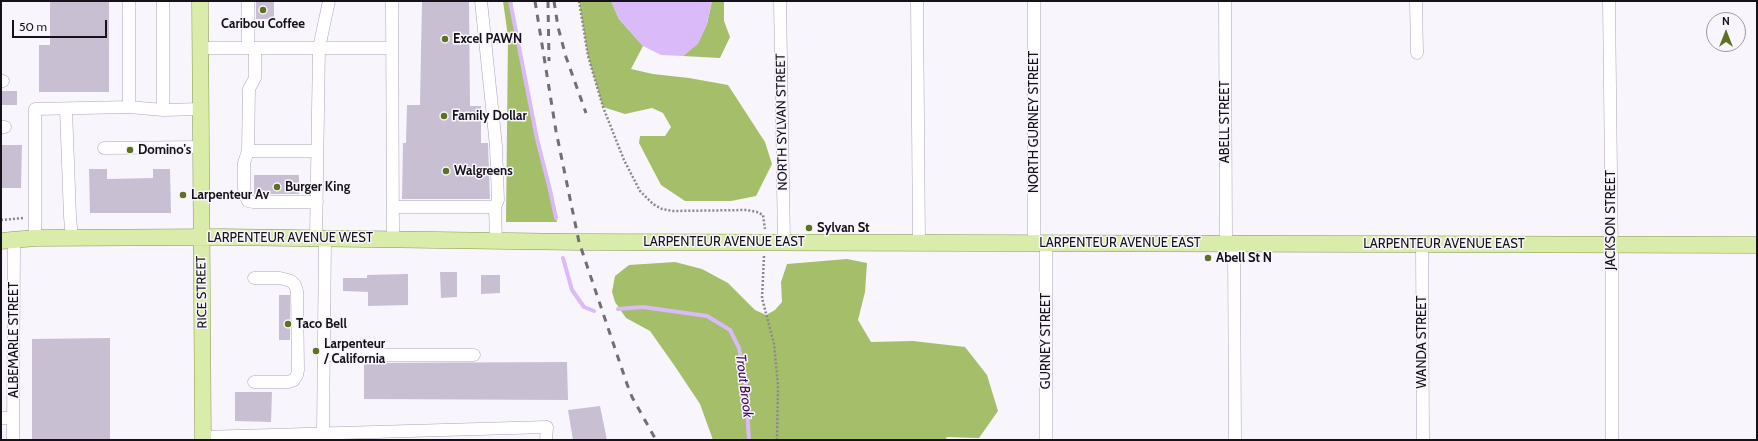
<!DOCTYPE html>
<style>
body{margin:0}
#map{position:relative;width:1758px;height:441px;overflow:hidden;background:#f9f5fd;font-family:Cabin,sans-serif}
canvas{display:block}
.frame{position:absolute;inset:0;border:2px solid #161219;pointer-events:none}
.north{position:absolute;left:1706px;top:12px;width:40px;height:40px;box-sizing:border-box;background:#f9f5fd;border:1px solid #9e9aa2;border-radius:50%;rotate:0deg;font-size:11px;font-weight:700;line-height:16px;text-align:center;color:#161219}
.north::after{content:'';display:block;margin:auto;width:14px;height:18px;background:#5d7121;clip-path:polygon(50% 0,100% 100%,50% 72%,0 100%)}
.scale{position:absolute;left:12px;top:20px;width:95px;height:18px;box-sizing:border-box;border:2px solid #161219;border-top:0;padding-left:5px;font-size:12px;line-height:14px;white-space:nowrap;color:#161219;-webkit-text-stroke:3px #f9f5fd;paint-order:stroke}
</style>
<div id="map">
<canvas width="1758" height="441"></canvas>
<div class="frame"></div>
<div class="north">N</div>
<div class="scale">50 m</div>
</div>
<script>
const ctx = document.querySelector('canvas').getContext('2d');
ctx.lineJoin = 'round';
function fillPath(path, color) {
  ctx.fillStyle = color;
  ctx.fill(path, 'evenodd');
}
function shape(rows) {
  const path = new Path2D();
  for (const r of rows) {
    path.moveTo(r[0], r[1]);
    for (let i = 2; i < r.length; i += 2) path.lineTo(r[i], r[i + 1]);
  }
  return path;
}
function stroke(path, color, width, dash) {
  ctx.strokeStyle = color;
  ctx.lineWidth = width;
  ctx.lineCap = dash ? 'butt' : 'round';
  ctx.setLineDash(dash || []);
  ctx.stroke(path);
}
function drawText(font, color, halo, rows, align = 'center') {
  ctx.font = font + ' Cabin,sans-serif';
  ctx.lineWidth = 3;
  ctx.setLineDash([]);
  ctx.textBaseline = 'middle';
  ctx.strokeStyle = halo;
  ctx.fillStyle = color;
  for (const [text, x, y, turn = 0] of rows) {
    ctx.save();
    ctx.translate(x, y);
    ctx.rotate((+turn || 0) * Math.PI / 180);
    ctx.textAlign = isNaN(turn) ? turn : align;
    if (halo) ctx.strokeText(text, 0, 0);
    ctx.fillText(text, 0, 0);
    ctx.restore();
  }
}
fillPath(shape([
 [503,1,512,1,521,65,537,139,557,222,506,222,508,37],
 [579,1,611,1,619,19,643,46,631,69,653,74,689,78,728,85,765,142,772,164,756,196,731,201,685,201,661,185,639,143,640,136,665,136,671,127,663,113,652,108,625,114,603,107,588,56],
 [712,1,724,1,724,21,730,37,720,58,683,56,698,43,707,24],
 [847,259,867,263,865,292,858,320,871,342,913,341,965,347,987,375,998,411,979,438,947,437,945,440,713,440,700,404,674,365,650,331,626,318,615,302,612,292,615,276,629,265,675,262,702,269,728,283,755,310,766,315,775,310,782,302,781,282,787,264]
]), '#a5be69');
fillPath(shape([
 [611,1,712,1,707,24,698,44,683,56,661,55,643,46,619,19]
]), '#dabaf8');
stroke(shape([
 [510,1,537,139,550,190,556,218],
 [563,258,572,290,584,307,594,311],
 [618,309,643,307,707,316,730,330,739,348,745,379,749,440]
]), '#dabaf8', 4);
fillPath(shape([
 [50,1,109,1,109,92,39,92,39,45,50,45],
 [256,1,274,1,274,19,256,19],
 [422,1,469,1,470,106,481,106,481,143,488,143,490,199,402,199,403,143,406,143,407,105,420,105],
 [1,91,17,91,17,105,1,105],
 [1,145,22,145,21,188,1,188],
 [89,169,107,169,107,179,153,178,153,169,170,169,171,213,90,213],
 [254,175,299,175,299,194,254,194],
 [440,272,457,272,457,297,441,298],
 [408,274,408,305,368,306,368,292,343,291,343,278,367,278,367,275],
 [481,275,500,275,500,293,481,294],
 [279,295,290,295,290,340,279,340],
 [110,338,110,440,32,440,32,339],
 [567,362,568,400,364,399,364,363],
 [235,392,272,392,271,422,235,421],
 [600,406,607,440,573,440,568,410]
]), '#c9bfd3');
const minor = shape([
 [129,1,129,107,163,110,163,1],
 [392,1,393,239],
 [481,1,496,146,498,200,495,207],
 [780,1,784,242],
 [917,1,919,243],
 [1225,1,1226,243],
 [1416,1,1417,53],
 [1609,1,1612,262,1612,440],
 [200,48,392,48],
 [248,48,248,1],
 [255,48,255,78,249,89,248,151,317,151],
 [1,81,3,81],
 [66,109,70,217,72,238],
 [163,110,200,109],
 [1,127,5,127],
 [104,148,201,147],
 [248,151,244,163,244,192,248,201,253,202,317,202],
 [393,207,495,207,496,241],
 [35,238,35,109,129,107],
 [316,238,319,48,329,1],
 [1034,243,1034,1],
 [1046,243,1046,440],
 [1234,243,1235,440],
 [1422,244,1423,440],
 [323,355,474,355],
 [254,382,288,382,294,380,297,375,298,370,297,291,295,285,291,281,280,278,254,278],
 [1,418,13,418],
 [323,434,325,238],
 [203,437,547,427,546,440],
 [13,440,14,240]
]);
const major = shape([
 [200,1,203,440],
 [1,241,35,238,222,237,579,242,1757,245]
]);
stroke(minor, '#ada3b6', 13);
stroke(major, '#849853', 17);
stroke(shape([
 [579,1,588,56,603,107,624,160,640,191,653,204,662,209,673,211,747,210,757,212,763,215,765,229],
 [1,220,24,218],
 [764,256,762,298,774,344,778,385,777,440]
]), '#8b878f', 2.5, [2, 2]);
stroke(minor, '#fff', 12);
stroke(major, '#d9ecaa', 16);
stroke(shape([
 [535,1,556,131,579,242,627,384,632,397,656,440],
 [548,1,549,61],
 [554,1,558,27,566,57,586,113]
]), '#726e75', 3, [7, 7]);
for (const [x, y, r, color] of [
 [263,10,4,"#5d7121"],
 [445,39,4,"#5d7121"],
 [444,116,4,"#5d7121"],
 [130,150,4,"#5d7121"],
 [446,171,4,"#5d7121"],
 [277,187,4,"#5d7121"],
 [183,195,4,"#5d7121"],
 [809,228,4,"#5d7121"],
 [1208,258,4,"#5d7121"],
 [288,324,4,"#5d7121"],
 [316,351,4,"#5d7121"]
]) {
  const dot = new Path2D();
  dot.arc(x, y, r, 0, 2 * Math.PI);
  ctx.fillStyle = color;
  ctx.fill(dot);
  stroke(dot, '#f9f5fd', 1.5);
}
drawText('bold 13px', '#161219', '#f9f5fd', [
 ["Caribou Coffee",263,24,"center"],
 ["Excel PAWN",453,39],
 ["Family Dollar",452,116],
 ["Domino's",138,150],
 ["Walgreens",454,171],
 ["Burger King",285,187],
 ["Larpenteur Av",191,195],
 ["Sylvan St",817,228],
 ["Abell St N",1216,258],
 ["Taco Bell",296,324],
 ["Larpenteur",324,344],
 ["/ California",324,359]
], 'left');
drawText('13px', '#161219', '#f9f5fd', [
 ["NORTH SYLVAN STREET",782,122,-91],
 ["NORTH GURNEY STREET",1034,122,-90],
 ["ABELL STREET",1225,122,-90],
 ["JACKSON STREET",1611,220,-90],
 ["LARPENTEUR AVENUE WEST",290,238],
 ["LARPENTEUR AVENUE EAST",724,242],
 ["LARPENTEUR AVENUE EAST",1120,243],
 ["LARPENTEUR AVENUE EAST",1444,244],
 ["RICE STREET",202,292,-91],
 ["ALBEMARLE STREET",14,340,-90],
 ["GURNEY STREET",1046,341,-90],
 ["WANDA STREET",1422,342,-90]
]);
drawText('italic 14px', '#3f0260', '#f9f5fd', [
 ["Trout Brook",744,386,83]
]);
</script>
